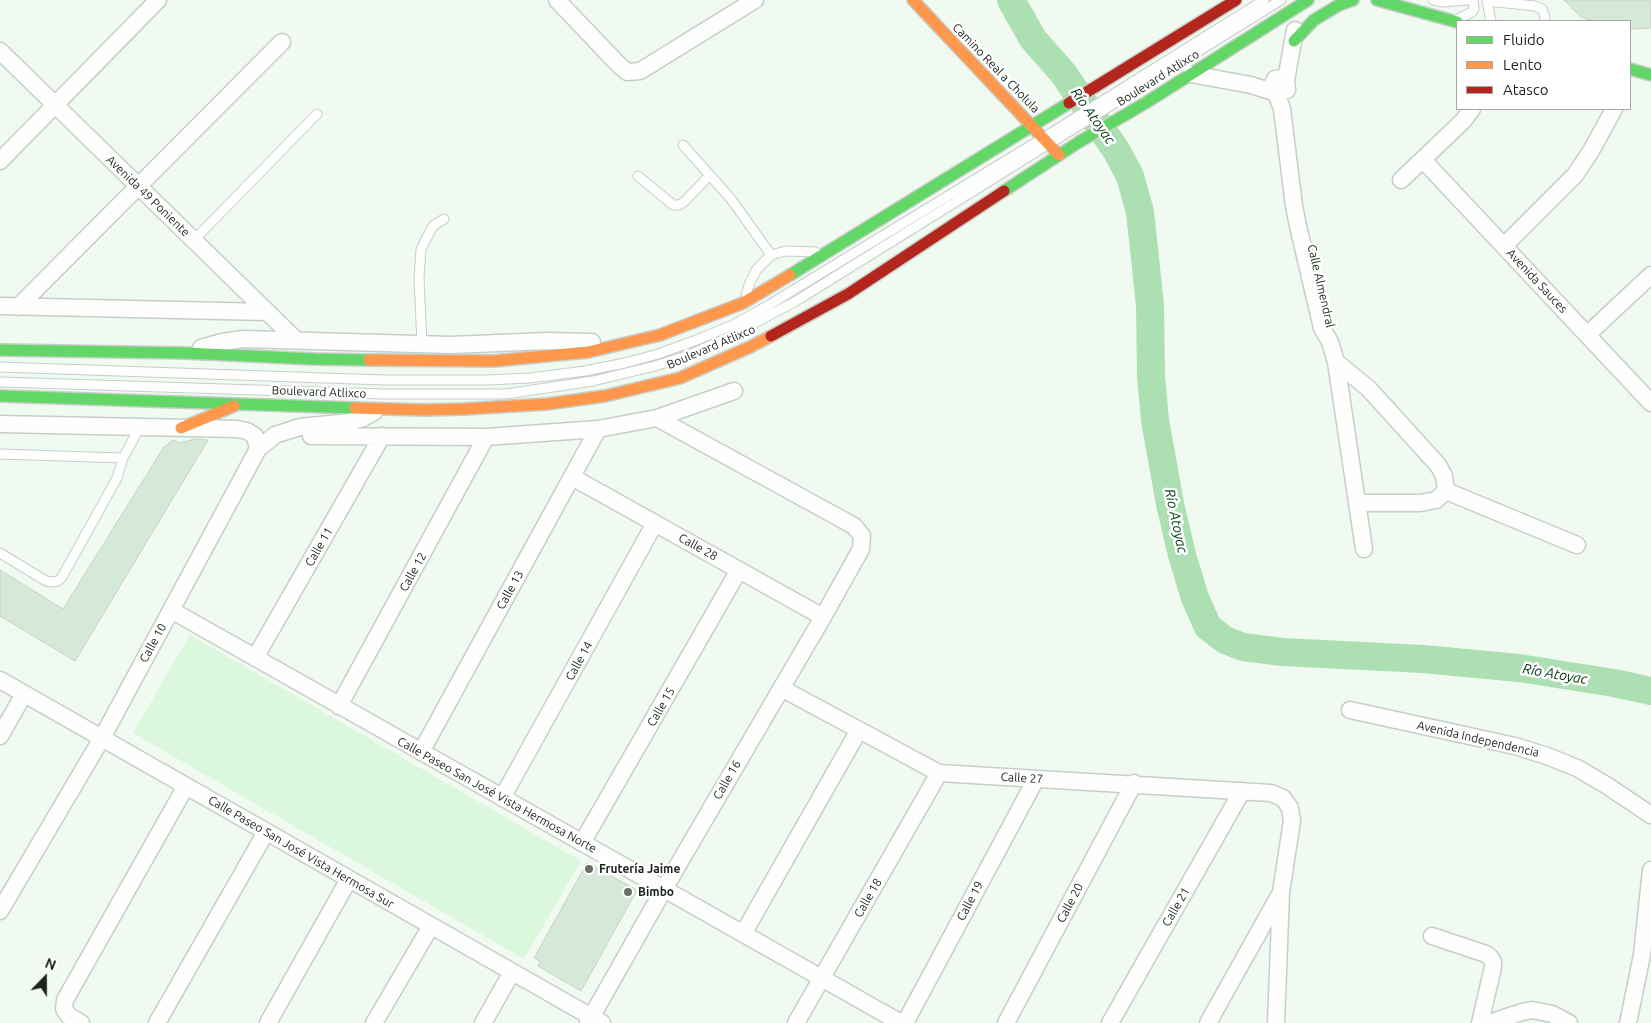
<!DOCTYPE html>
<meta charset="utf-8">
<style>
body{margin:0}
#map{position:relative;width:1651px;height:1023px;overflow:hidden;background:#f0faf0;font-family:Ubuntu,sans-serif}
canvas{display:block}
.legend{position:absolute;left:1456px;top:20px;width:175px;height:90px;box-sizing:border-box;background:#fff;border:1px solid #a4a7a4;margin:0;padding:6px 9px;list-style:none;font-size:15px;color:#1b221b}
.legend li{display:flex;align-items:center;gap:10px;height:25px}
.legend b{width:25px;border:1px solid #a4a7a4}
.north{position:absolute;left:20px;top:953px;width:50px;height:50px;-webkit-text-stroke:4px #fff;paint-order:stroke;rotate:22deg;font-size:14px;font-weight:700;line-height:20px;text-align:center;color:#1b221b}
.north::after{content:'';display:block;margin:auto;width:18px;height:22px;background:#1b221b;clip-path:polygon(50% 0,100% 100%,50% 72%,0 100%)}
</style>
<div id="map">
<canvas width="1651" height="1023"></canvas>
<ul class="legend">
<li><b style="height:6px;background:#63d668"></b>Fluido</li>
<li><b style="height:6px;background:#ff974d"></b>Lento</li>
<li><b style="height:6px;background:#b3261e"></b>Atasco</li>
</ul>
<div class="north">N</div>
</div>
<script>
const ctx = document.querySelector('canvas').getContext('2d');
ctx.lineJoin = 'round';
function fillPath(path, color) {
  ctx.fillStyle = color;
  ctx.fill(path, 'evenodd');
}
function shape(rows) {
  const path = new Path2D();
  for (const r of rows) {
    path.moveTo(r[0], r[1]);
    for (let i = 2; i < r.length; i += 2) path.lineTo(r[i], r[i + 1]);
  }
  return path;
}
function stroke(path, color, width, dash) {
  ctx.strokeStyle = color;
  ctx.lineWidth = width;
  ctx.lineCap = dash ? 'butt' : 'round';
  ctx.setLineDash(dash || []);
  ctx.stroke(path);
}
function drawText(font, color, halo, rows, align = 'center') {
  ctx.font = font + ' Ubuntu,sans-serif';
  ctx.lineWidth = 5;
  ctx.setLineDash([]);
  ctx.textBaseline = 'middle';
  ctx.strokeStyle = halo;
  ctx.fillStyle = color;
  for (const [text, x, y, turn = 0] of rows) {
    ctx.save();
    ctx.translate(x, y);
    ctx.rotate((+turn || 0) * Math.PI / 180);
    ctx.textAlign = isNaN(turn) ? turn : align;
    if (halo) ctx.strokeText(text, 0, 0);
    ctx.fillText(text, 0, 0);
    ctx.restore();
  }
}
fillPath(shape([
 [190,635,581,861,524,959,133,733]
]), '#dbf7dd');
stroke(shape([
 [1011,0,1033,39,1063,73,1116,150,1130,176,1140,212,1145,258,1150,306,1151,376,1155,420,1170,504,1182,555,1195,598,1208,627,1225,640,1243,647,1283,652,1423,659,1519,668,1614,683,1651,691]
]), '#acdfb2', 28);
const building = shape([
 [1564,0,1651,0,1651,28,1630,29,1630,21,1593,21,1581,17,1564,0],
 [195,439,208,440,75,661,0,616,0,570,63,609,164,447,173,440,180,443,195,439],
 [587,863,637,890,581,991,538,966,540,961,534,958,587,863]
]);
fillPath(building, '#d6e8d8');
stroke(building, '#c7cfc7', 1);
const lane = shape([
 [1433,0,1441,2,1468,0],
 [1456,20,1472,12,1474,9,1473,0],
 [1491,21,1487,1,1535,6,1542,9,1545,17,1544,21],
 [683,145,731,199,771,255],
 [638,176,673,205,679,205,684,202,710,175],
 [194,240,317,114],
 [746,295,750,282,757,269,771,255,786,251,816,252],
 [422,344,419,278,421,249,433,226,444,219],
 [0,367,384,380,488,380,530,378,585,371,625,363,658,354,694,341,733,325,769,305,1043,138,1264,0],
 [0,382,384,394,506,394,593,381,655,366,689,355,725,339,796,301,1281,0],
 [0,454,123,458],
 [0,553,46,581,52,582,58,581,62,577,117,478,123,458,140,427]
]);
const street = shape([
 [557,0,617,63,627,72,640,71,755,0],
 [0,51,296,340],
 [1191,74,1251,85,1276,93],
 [1286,80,1281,78,1275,79,1273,84,1282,109,1294,206,1298,226,1322,328,1330,342,1336,362,1364,549],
 [1287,90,1286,80,1295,30],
 [1423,160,1651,403],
 [0,161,158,0],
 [1401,180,1463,121,1472,109],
 [1504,246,1575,175,1591,151,1614,109],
 [0,306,267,312],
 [18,307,282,42],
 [1587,335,1651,275],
 [201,348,222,342,243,339,451,345,547,341,592,342],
 [1336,362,1368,388,1438,465,1444,476,1446,491],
 [0,424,237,429,247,431,255,436,258,449],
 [311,436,486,437,598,429,657,418,734,391],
 [572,477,823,617],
 [1446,491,1577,545],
 [1357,503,1420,503,1436,500,1446,491],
 [171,610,901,1023],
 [255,658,382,436],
 [0,680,602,1023],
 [781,688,939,773,1271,793,1283,798,1290,808,1292,821,1281,892,1276,1023],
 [339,706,486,437],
 [1350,710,1515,746,1547,756,1577,768,1606,785,1651,815],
 [0,736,24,694],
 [421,752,598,429],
 [502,798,655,523],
 [582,843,739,570],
 [0,911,102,738,258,449,275,435,300,427,349,422,363,418,374,412],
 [743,934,859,730],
 [1432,936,1486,954,1490,957,1493,962,1493,967,1480,1023],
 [81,1023,69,1016,64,1009,65,1000,186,786],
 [157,1023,266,832],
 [268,1023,349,879],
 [374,1023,431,926],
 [483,1023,512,972],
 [588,1023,664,889,823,617,861,549,862,536,854,526,657,418],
 [796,1023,939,773],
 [905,1023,1036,779],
 [1006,1023,1134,783],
 [1110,1023,1242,791],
 [1208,1023,1279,896],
 [1489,1023,1522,1012,1532,1010,1552,1014,1569,1023],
 [1628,1023,1642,955,1651,870]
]);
const fast = shape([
 [1377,0,1457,22],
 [1294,41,1314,20,1339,5,1353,0],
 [1630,69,1651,75],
 [1004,191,1079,142,1147,102,1308,0],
 [790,275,1069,103],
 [0,350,185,353,314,359,369,360],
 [0,396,355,408]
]);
const slow = shape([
 [913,0,1059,155],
 [369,360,494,361,588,352,660,335,743,303,790,275],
 [355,408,425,410,464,409,547,404,605,396,680,378,750,347,771,336],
 [181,428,234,406]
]);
const jam = shape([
 [1069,103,1236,0],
 [771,336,848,294,1004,191]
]);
stroke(lane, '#c6cfc7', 11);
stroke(street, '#c6cfc7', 19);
stroke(fast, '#c6cfc7', 14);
stroke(slow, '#c6cfc7', 14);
stroke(jam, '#c6cfc7', 14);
stroke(lane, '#fdfefd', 9);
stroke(street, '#fdfefd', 16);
stroke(fast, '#63d668', 11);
stroke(slow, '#ff974d', 11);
stroke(jam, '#b3261e', 11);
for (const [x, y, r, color] of [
 [589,869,5,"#666e66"],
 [628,892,5,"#666e66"]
]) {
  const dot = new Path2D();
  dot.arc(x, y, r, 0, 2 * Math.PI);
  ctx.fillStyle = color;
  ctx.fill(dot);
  stroke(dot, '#fff', 2);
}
drawText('12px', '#1b221b', '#fff', [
 ["Camino Real a Cholula",996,68,46],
 ["Boulevard Atlixco",1158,78,-32],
 ["Avenida 49 Poniente",148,196,44],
 ["Avenida Sauces",1537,281,47],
 ["Calle Almendral",1321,286,77],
 ["Boulevard Atlixco",711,347,-23],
 ["Boulevard Atlixco",319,392,2],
 ["Calle 11",319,547,-60],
 ["Calle 28",698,547,29],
 ["Calle 12",413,572,-61],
 ["Calle 13",510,590,-61],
 ["Calle 10",153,643,-61],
 ["Calle 14",579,661,-61],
 ["Calle 15",661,707,-60],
 ["Avenida Independencia",1478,739,13],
 ["Calle 27",1022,778,3],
 ["Calle 16",727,780,-60],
 ["Calle Paseo San José Vista Hermosa Norte",497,795,29],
 ["Calle Paseo San José Vista Hermosa Sur",301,852,30],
 ["Calle 18",868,898,-60],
 ["Calle 19",970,901,-62],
 ["Calle 20",1070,903,-62],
 ["Calle 21",1176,907,-60]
]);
drawText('bold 12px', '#1b221b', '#fff', [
 ["Frutería Jaime",599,869],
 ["Bimbo",638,892]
], 'left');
drawText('italic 14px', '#013610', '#fff', [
 ["Río Atoyac",1093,116,55],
 ["Río Atoyac",1176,521,78],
 ["Río Atoyac",1555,674,10]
]);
</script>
